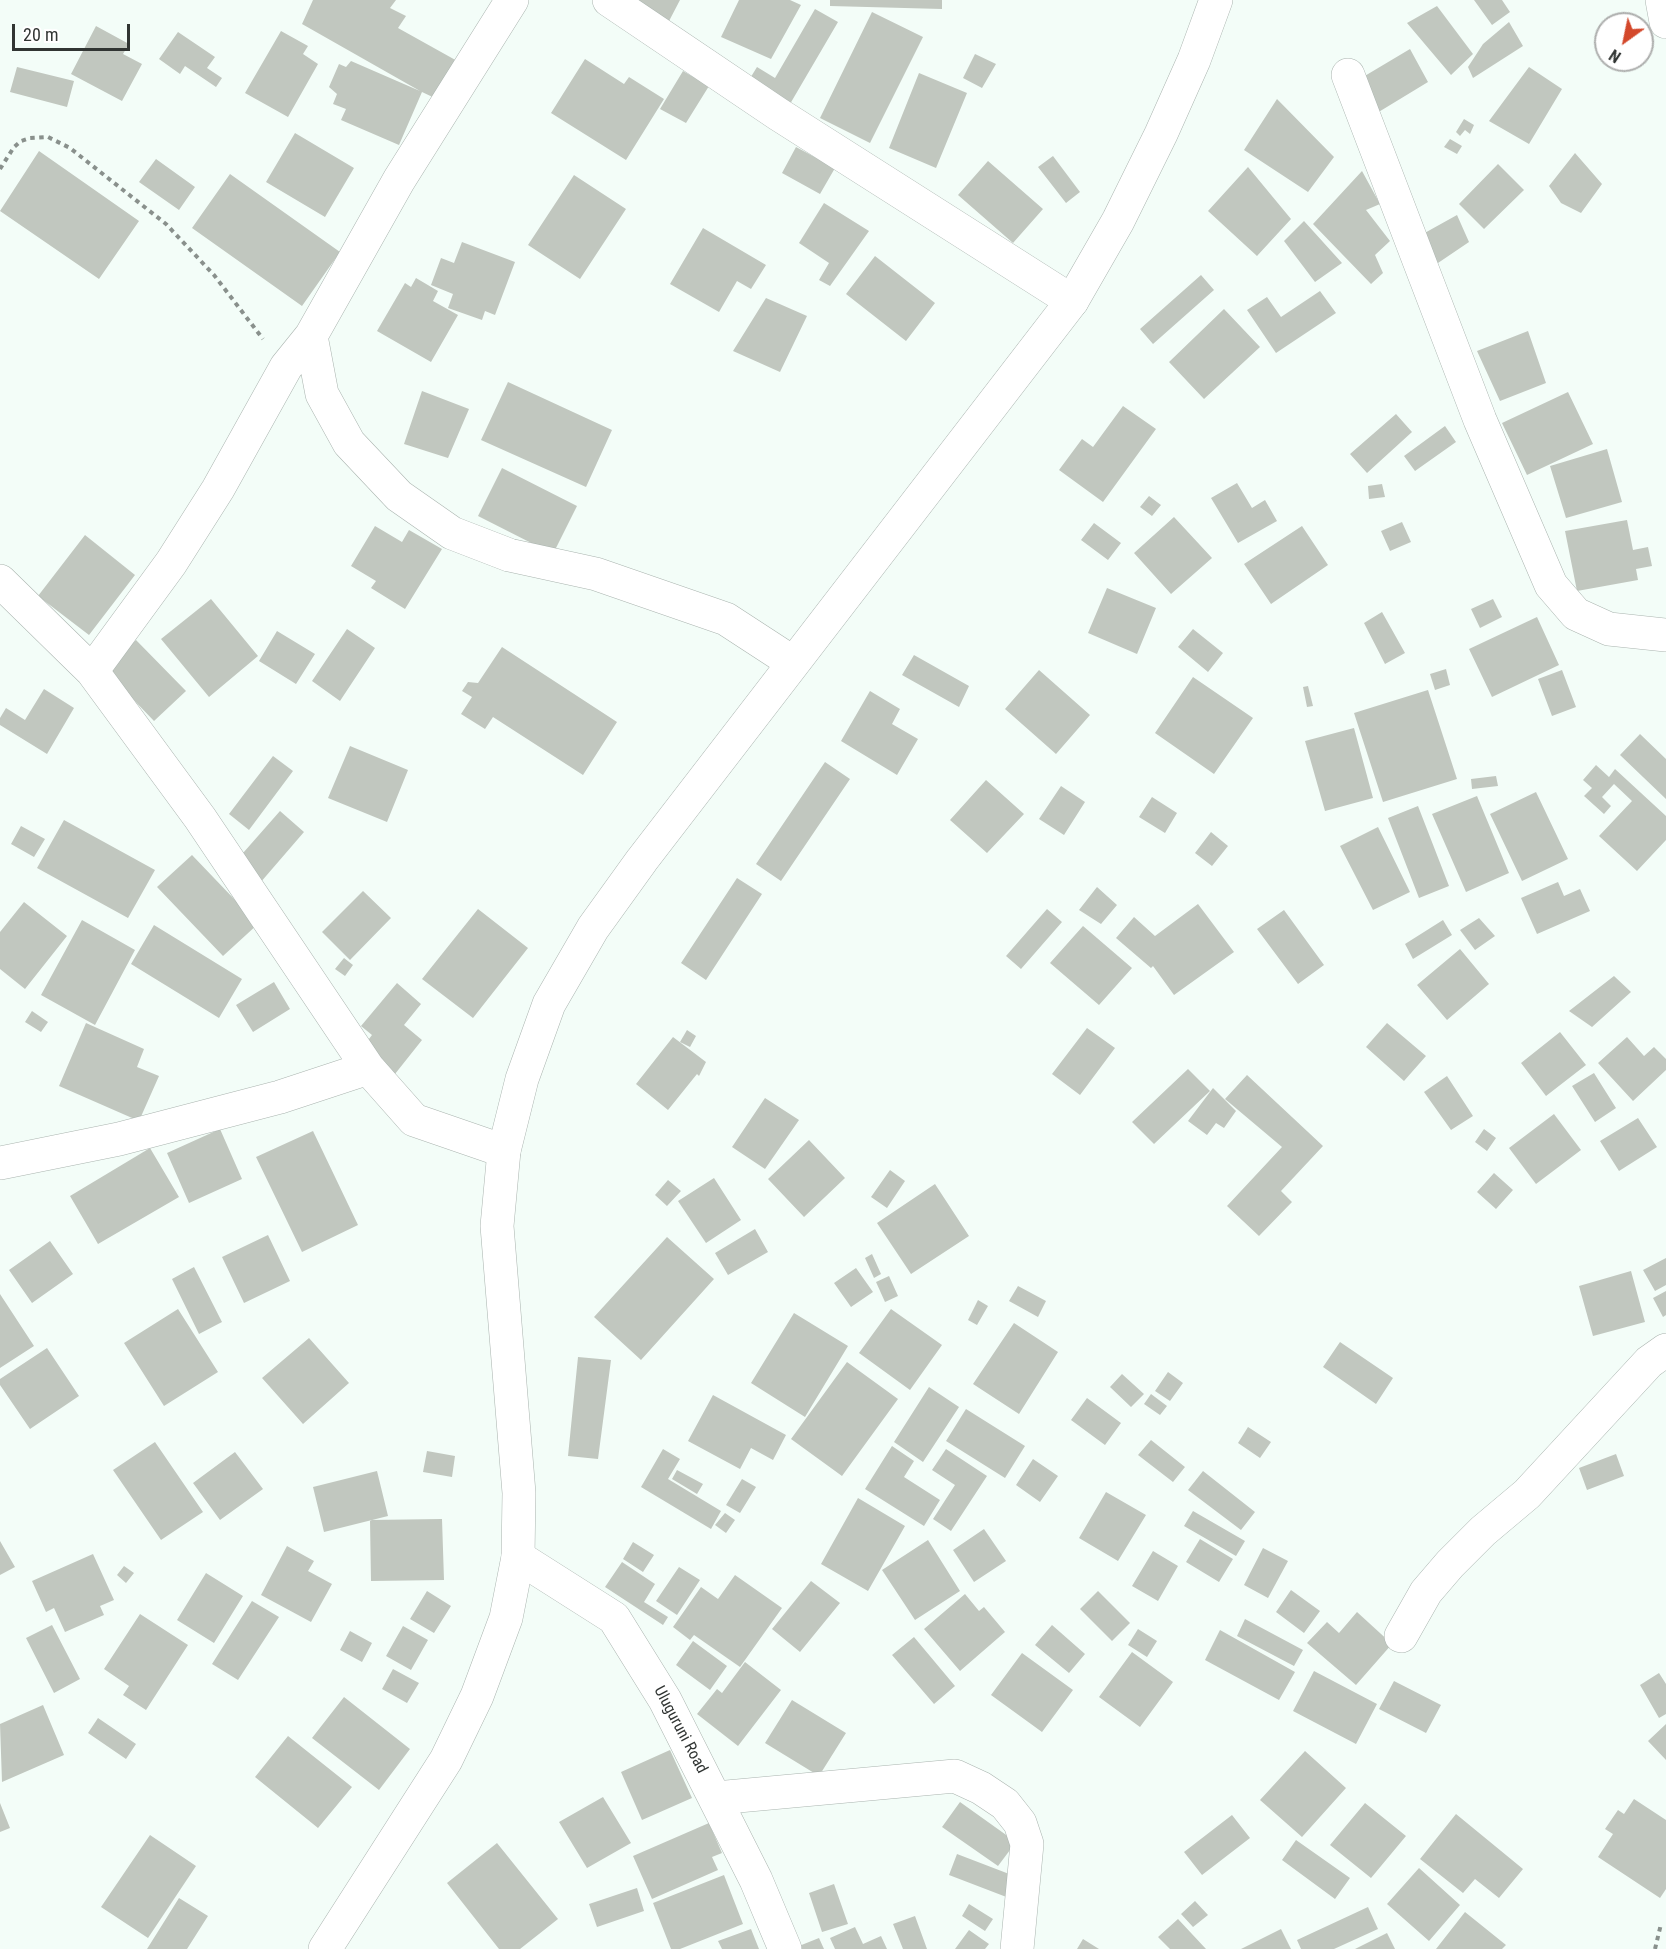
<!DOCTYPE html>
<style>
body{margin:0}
#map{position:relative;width:1666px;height:1949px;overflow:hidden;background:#f3fdf8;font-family:"Roboto Condensed",sans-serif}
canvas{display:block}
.north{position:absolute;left:1594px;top:12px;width:60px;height:60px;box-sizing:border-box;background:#fff;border:2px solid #adaead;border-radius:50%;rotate:213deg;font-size:16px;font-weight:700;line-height:24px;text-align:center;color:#313533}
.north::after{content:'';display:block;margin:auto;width:21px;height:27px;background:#d3482b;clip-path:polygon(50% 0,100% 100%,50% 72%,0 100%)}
.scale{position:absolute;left:12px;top:24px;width:118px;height:27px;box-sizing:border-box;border:3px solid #313533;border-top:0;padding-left:8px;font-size:18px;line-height:21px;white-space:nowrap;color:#313533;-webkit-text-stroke:4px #fff;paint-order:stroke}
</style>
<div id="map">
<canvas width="1666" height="1949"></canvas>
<div class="north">N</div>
<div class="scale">20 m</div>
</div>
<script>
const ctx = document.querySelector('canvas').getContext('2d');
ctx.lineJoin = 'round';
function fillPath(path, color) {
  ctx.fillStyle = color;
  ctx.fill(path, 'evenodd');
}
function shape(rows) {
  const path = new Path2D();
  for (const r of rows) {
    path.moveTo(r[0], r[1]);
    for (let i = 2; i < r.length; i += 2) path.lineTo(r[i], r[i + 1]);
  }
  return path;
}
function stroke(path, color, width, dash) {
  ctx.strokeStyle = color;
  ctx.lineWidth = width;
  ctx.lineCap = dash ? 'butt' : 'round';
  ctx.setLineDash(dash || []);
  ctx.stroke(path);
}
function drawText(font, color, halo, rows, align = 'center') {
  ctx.font = font + ' "Roboto Condensed",sans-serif';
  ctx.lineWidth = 6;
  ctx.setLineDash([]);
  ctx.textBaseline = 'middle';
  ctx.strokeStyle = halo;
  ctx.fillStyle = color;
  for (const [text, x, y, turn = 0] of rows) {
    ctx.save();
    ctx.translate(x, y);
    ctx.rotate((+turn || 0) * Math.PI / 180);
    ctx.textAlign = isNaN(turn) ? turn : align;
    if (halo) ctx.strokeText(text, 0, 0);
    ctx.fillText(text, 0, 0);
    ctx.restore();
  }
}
fillPath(shape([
 [313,0,396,0,390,8,406,16,398,28,459,62,439,100,422,92,399,145,341,120,346,109,333,104,337,94,329,87,339,64,346,67,351,61,420,91,302,24],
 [626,0,680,0,668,23],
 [739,0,790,0,801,5,771,59,721,37],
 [830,0,942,0,942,9,830,6],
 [1474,0,1502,0,1510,12,1492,25],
 [1437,6,1473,54,1451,75,1407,23],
 [815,9,838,22,790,104,749,80,757,67,775,78],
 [872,12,923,37,870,143,820,118],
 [1509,22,1523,46,1473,78,1468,67,1483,44],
 [96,26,129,44,123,54,142,64,122,101,71,74],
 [281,31,308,46,303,54,318,64,288,117,245,93],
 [178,32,215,57,207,68,222,78,216,87,185,66,180,74,159,59],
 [1410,49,1428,82,1377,113,1363,77],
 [975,54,996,64,982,88,963,78],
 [585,59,624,84,629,77,664,99,626,160,551,113],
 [17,67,74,81,67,107,10,92],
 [1529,67,1562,89,1529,144,1489,121],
 [683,71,709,86,686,123,660,109],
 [919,73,967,93,936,168,889,148],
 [1277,99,1334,157,1308,192,1244,150],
 [1464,119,1474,125,1470,134,1465,130,1460,136,1456,132],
 [295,133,354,168,325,217,266,182],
 [1450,139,1462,146,1457,154,1444,147],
 [796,147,835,168,820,194,782,173],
 [39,151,139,221,99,279,0,211],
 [1575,153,1602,184,1581,213,1561,203,1549,186],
 [1053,156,1080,192,1066,203,1038,167],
 [156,159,195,187,179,210,139,182],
 [988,161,1043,209,1013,243,958,195],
 [1498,164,1524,190,1484,229,1459,204],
 [1248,167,1291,219,1257,256,1208,211],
 [1362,171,1380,204,1366,210,1390,241,1375,255,1383,273,1371,284,1313,224],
 [230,174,340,252,302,306,192,228],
 [574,175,626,209,580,279,528,245],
 [824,203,869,231,830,286,819,280,829,263,799,243],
 [1457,215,1469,242,1438,263,1421,235],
 [1304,221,1342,263,1315,282,1284,241],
 [703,228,766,265,751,289,737,281,719,312,670,284],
 [462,242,515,262,495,315,485,311,482,320,448,308,453,294,431,285,441,258,454,263],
 [875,256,935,303,906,341,846,294],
 [1201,275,1214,290,1153,344,1140,329],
 [416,278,438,291,433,301,458,315,431,362,377,331,405,283,411,287],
 [1320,291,1336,313,1276,353,1247,310,1267,297,1281,317],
 [766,298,807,316,780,372,733,351],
 [1224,309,1260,347,1204,399,1169,362],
 [1528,331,1546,383,1500,401,1477,351],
 [508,382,612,430,586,487,481,440],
 [422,391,469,409,448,458,404,444],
 [1568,392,1593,444,1527,475,1502,423],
 [1123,406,1156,429,1103,502,1059,470,1082,439,1093,447],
 [1396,414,1412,432,1367,473,1350,454],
 [1445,426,1456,442,1415,471,1404,456],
 [1607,449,1622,502,1566,518,1550,466],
 [502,468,577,506,553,554,478,516],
 [1237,483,1252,508,1265,500,1277,521,1238,543,1211,498],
 [1382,484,1385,497,1369,499,1368,486],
 [1149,496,1161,505,1152,516,1140,507],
 [1174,517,1212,558,1171,594,1134,553],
 [1627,520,1633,550,1648,547,1652,566,1636,569,1638,580,1577,591,1565,531],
 [1402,522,1411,542,1390,551,1381,531],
 [1094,523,1121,543,1108,560,1081,540],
 [375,526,402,542,409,530,442,549,405,609,371,588,376,581,351,566],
 [1302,526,1328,565,1271,604,1244,564],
 [85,535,135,575,89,635,38,596],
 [1107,588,1156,608,1137,654,1088,633],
 [211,599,258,656,209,697,161,639],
 [1493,599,1502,617,1480,628,1471,609],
 [1382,612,1405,653,1385,664,1364,623],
 [1537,617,1559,665,1492,697,1469,649],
 [347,629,375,648,340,701,312,681],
 [1193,629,1223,653,1208,672,1178,647],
 [277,631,315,654,296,684,259,661],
 [136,640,186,691,154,721,105,670],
 [502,647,617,722,583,775,493,717,485,729,461,714,472,697,462,691,468,682,478,683],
 [914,655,969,686,959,707,902,675],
 [1446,669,1450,685,1435,690,1430,674],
 [1039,670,1090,715,1056,754,1005,709],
 [1562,670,1576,707,1552,716,1538,679],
 [1193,677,1253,718,1214,774,1155,733],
 [1308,686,1313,706,1307,707,1303,687],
 [44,689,74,708,47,754,0,725,0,718,6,708,25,720],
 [1428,690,1457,779,1383,802,1354,713],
 [870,691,900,709,892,724,918,739,897,775,841,741],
 [1354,728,1373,798,1325,811,1305,741],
 [1640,734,1666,759,1666,799,1620,755],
 [350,746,408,770,387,822,328,798],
 [273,756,293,771,249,830,229,814],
 [825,762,850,779,781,881,756,864],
 [1596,765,1609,777,1615,769,1666,816,1666,840,1637,871,1599,836,1632,801,1614,784,1602,797,1611,806,1604,814,1584,796,1592,788,1583,780],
 [1496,776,1498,786,1472,789,1471,779],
 [986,780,1024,814,987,853,950,820],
 [1061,786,1085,802,1064,835,1039,819],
 [1536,792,1568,859,1522,881,1490,814],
 [1477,796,1509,873,1466,892,1432,814],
 [1152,797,1177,813,1165,833,1139,817],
 [1418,806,1449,886,1419,898,1388,818],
 [280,811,304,832,260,883,236,861],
 [64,820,155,870,128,918,37,868],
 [21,826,45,839,34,857,11,844],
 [1378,827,1410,892,1373,910,1340,846],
 [1211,832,1228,846,1212,866,1195,853],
 [192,855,258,924,223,956,157,887],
 [737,878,762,894,706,980,681,963],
 [1558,882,1564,896,1580,889,1590,911,1537,934,1521,898],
 [1097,887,1117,905,1101,924,1079,910],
 [363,891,391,918,350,960,322,932],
 [24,902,67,936,25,989,0,969,0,932],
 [1198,904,1234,952,1174,995,1153,966,1151,968,1116,938,1134,917,1155,936],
 [478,909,528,948,473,1018,422,979],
 [1047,909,1062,922,1021,969,1006,956],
 [1284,910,1324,965,1298,984,1257,929],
 [1479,918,1495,936,1475,950,1460,930],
 [82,920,135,950,95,1025,41,995],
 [1443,920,1452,935,1413,959,1405,944],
 [154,925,242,979,219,1018,131,964],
 [1083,926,1132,968,1099,1005,1050,963],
 [1460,949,1489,984,1447,1020,1417,985],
 [344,958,353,965,345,976,335,969],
 [1614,976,1631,992,1592,1027,1569,1011],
 [274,982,290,1009,253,1032,236,1005],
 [397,983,421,1004,404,1025,422,1040,395,1074,362,1048,372,1035,361,1026],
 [32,1011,48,1022,41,1032,25,1022],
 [86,1023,144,1049,137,1067,159,1076,139,1121,59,1086],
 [1387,1023,1426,1056,1404,1081,1366,1047],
 [1087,1028,1115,1048,1080,1095,1052,1074],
 [687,1030,696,1036,690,1047,680,1042],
 [1560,1032,1586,1065,1546,1096,1521,1063],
 [673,1037,706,1062,699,1076,697,1074,668,1110,636,1084],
 [1627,1037,1644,1056,1654,1047,1666,1059,1666,1070,1633,1101,1598,1063],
 [1188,1069,1210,1091,1154,1144,1132,1122],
 [1594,1073,1616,1108,1595,1122,1572,1086],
 [1247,1075,1323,1146,1281,1191,1292,1202,1259,1236,1227,1206,1282,1147,1225,1099],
 [1447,1076,1473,1116,1451,1130,1424,1092],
 [1213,1088,1236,1111,1224,1128,1216,1123,1207,1135,1188,1121],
 [765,1098,799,1120,765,1169,732,1147],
 [1554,1114,1581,1150,1536,1184,1509,1148],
 [1638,1118,1657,1147,1619,1171,1600,1141],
 [220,1129,242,1179,189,1203,167,1153],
 [1484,1129,1496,1138,1487,1151,1475,1142],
 [313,1131,358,1225,302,1252,256,1157],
 [809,1140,845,1178,804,1217,768,1179],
 [150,1148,179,1197,98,1244,70,1196],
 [890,1170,905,1181,887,1208,871,1197],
 [1494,1173,1513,1190,1496,1209,1477,1192],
 [714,1178,741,1220,706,1243,678,1201],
 [668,1180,681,1191,667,1206,655,1195],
 [935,1184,969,1236,911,1274,877,1223],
 [755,1229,768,1252,728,1275,715,1253],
 [268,1235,290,1281,244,1303,222,1257],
 [667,1237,714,1279,641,1360,594,1317],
 [50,1241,73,1274,32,1303,9,1270],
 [872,1254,881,1274,874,1278,865,1258],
 [1666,1258,1666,1285,1655,1291,1643,1270],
 [194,1267,222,1322,199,1334,172,1279],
 [856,1268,873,1292,851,1307,834,1283],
 [1631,1271,1645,1322,1593,1336,1579,1286],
 [889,1276,898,1296,885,1302,876,1282],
 [1018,1286,1046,1301,1038,1317,1009,1301],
 [1666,1291,1666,1315,1663,1317,1653,1298],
 [0,1294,34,1346,0,1368],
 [978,1300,988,1306,977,1325,968,1320],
 [178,1309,218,1372,164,1406,124,1343],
 [891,1309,942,1345,910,1390,859,1353],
 [794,1313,848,1346,805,1417,751,1383],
 [1014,1323,1058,1352,1019,1414,973,1384],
 [309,1338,349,1383,303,1424,262,1378],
 [1340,1342,1393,1378,1376,1404,1323,1367],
 [47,1348,79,1396,30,1429,0,1385,0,1379],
 [578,1357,611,1360,598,1459,568,1456],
 [847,1362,898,1399,842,1476,791,1439],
 [1168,1372,1183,1383,1170,1401,1155,1391],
 [1122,1374,1144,1394,1131,1407,1110,1387],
 [929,1387,959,1407,923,1462,894,1442],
 [1151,1394,1167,1406,1160,1415,1144,1404],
 [713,1395,786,1435,773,1460,751,1448,740,1469,688,1441],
 [1087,1398,1121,1423,1105,1445,1071,1420],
 [966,1409,1025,1446,1005,1478,946,1441],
 [1248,1427,1271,1442,1260,1458,1238,1443],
 [1151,1440,1185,1467,1173,1482,1138,1455],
 [155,1442,203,1512,161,1540,113,1470],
 [892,1446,914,1461,904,1477,940,1500,924,1526,865,1489],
 [663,1449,680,1459,668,1479,721,1511,711,1529,641,1487],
 [946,1449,987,1476,951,1531,933,1519,955,1485,932,1470],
 [427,1451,455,1456,452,1477,423,1472],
 [235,1452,263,1489,220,1520,193,1483],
 [1616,1454,1624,1476,1587,1490,1579,1468],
 [1033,1459,1058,1476,1040,1502,1016,1485],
 [677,1470,703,1484,697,1494,672,1479],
 [377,1471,388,1516,324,1532,313,1487],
 [1203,1471,1255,1512,1241,1530,1188,1490],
 [742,1479,756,1487,740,1513,726,1505],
 [1106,1492,1146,1515,1118,1561,1079,1538],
 [858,1498,905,1526,868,1591,821,1564],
 [1193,1511,1245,1541,1236,1556,1184,1526],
 [725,1513,735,1520,726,1533,715,1525],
 [442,1519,444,1580,371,1581,370,1520],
 [984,1529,1006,1561,974,1582,953,1550],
 [1200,1539,1233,1559,1219,1582,1186,1562],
 [928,1540,960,1591,915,1620,882,1570],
 [0,1541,15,1567,0,1575],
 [633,1542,654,1555,643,1572,623,1559],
 [287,1546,314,1561,308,1571,332,1584,311,1622,261,1595],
 [1263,1548,1288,1561,1268,1598,1244,1585],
 [1153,1551,1178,1566,1158,1601,1132,1586],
 [93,1554,114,1600,100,1606,104,1615,65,1632,54,1608,46,1612,32,1581],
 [622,1562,655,1584,644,1602,668,1617,663,1625,605,1587],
 [124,1566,134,1573,126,1583,117,1575],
 [679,1567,700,1580,677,1615,656,1601],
 [206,1573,243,1596,214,1643,177,1620],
 [735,1575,782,1608,740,1667,694,1635,690,1640,673,1627,701,1587,718,1599],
 [811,1581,840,1603,800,1652,772,1629],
 [1291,1590,1320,1611,1304,1633,1276,1612],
 [427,1591,451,1606,434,1633,410,1619],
 [1098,1591,1130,1623,1112,1641,1080,1609],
 [965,1594,979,1611,984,1607,1005,1632,960,1671,924,1629],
 [252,1601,279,1617,238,1680,212,1664],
 [1357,1612,1392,1644,1356,1685,1307,1643,1327,1622,1339,1633],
 [140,1614,188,1645,146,1710,123,1695,129,1686,104,1669],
 [1245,1619,1303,1650,1294,1666,1237,1636],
 [52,1625,80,1679,54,1693,26,1638],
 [1052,1625,1085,1654,1069,1673,1035,1645],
 [403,1626,428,1640,411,1670,386,1656],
 [1138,1629,1157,1641,1147,1657,1128,1645],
 [1220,1630,1295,1672,1279,1700,1205,1660],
 [350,1631,372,1643,362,1662,340,1650],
 [914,1637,955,1686,934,1704,892,1655],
 [693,1641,727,1666,710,1690,676,1665],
 [1132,1652,1173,1682,1140,1727,1099,1697],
 [1022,1653,1073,1690,1042,1732,991,1695],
 [745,1662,781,1690,738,1746,697,1714,717,1689,722,1693],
 [393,1669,419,1683,407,1703,382,1689],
 [1314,1671,1377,1704,1356,1744,1293,1711],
 [1659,1673,1666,1684,1666,1714,1659,1718,1640,1685],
 [1394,1681,1441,1705,1426,1733,1379,1709],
 [344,1697,410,1749,379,1790,312,1738],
 [792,1700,846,1733,819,1776,765,1743],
 [43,1705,64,1755,2,1782,0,1724],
 [98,1718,136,1744,126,1759,88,1733],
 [1666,1724,1666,1760,1648,1741],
 [288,1736,352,1787,318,1828,255,1777],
 [670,1750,692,1798,642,1820,621,1772],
 [1305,1751,1346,1788,1302,1837,1260,1800],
 [603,1797,631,1843,587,1868,559,1822],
 [1634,1799,1666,1820,1666,1889,1660,1898,1598,1857,1613,1834,1605,1829,1618,1810,1624,1814],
 [960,1802,1016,1842,998,1866,942,1827],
 [0,1803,10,1828,0,1832],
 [1365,1803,1406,1836,1371,1878,1330,1845],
 [1456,1814,1523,1869,1499,1898,1475,1879,1463,1893,1420,1859],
 [1232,1815,1250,1838,1202,1875,1184,1852],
 [709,1823,722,1853,712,1857,718,1870,652,1899,633,1856],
 [150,1835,196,1866,148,1938,101,1907],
 [1296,1840,1350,1878,1335,1899,1282,1860],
 [497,1843,558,1919,520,1949,499,1949,447,1883],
 [957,1854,1017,1877,1009,1898,949,1875],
 [1419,1868,1460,1905,1429,1941,1387,1904],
 [724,1875,743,1924,680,1949,671,1949,653,1903],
 [834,1884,848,1924,822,1932,809,1893],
 [637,1888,644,1911,597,1927,589,1904],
 [179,1898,208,1916,187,1949,147,1949],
 [1195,1901,1208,1915,1193,1927,1181,1914],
 [969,1904,993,1919,985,1931,962,1916],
 [1368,1907,1378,1929,1334,1949,1301,1949,1297,1940],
 [1465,1912,1506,1945,1502,1949,1436,1949],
 [915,1916,927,1949,903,1949,893,1924],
 [1178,1919,1206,1949,1170,1949,1158,1937],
 [855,1927,863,1944,881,1936,887,1949,835,1949,830,1938],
 [751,1929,759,1949,722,1949,718,1941],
 [1281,1929,1291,1949,1241,1949],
 [969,1930,989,1944,985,1949,955,1949],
 [1387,1933,1395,1949,1355,1949],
 [819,1938,824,1949,801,1949,799,1946],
 [1083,1939,1099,1949,1077,1949]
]), '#c1c7bf');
const street = shape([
 [512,0,399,180,311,336,322,394,349,443,399,496,452,533,509,555,596,574,726,619,792,662],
 [609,0,778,114,1072,301],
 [1662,0,1666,22],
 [1348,75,1480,420,1551,585,1576,614,1609,629,1666,635],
 [0,581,92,671,200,818,368,1068,414,1120,504,1151],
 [92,671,171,563,218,489,286,367,311,336],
 [0,1163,119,1139,280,1097,368,1068],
 [518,1557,614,1618,665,1700,756,1880,785,1949],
 [1401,1636,1426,1592,1450,1564,1483,1531,1527,1494,1649,1362,1666,1350],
 [716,1798,955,1776,981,1788,1005,1804,1020,1823,1027,1844,1017,1949]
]);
const secondary = shape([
 [325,1949,446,1760,477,1696,506,1618,518,1557,519,1493,497,1226,504,1151,522,1079,549,1004,593,928,642,860,1072,301,1118,221,1161,134,1194,60,1216,0]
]);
stroke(street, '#aab4af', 34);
stroke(secondary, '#aab4af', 34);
stroke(shape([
 [0,169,14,147,21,141,30,138,48,137,70,148,166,224,214,275,263,339],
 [1655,1949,1661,1924]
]), '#89908c', 4, [4.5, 4.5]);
stroke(street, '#fff', 33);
stroke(secondary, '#fff', 33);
drawText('16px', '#313533', '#fff', [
 ["Uluguruni Road",680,1730,62]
]);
</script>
